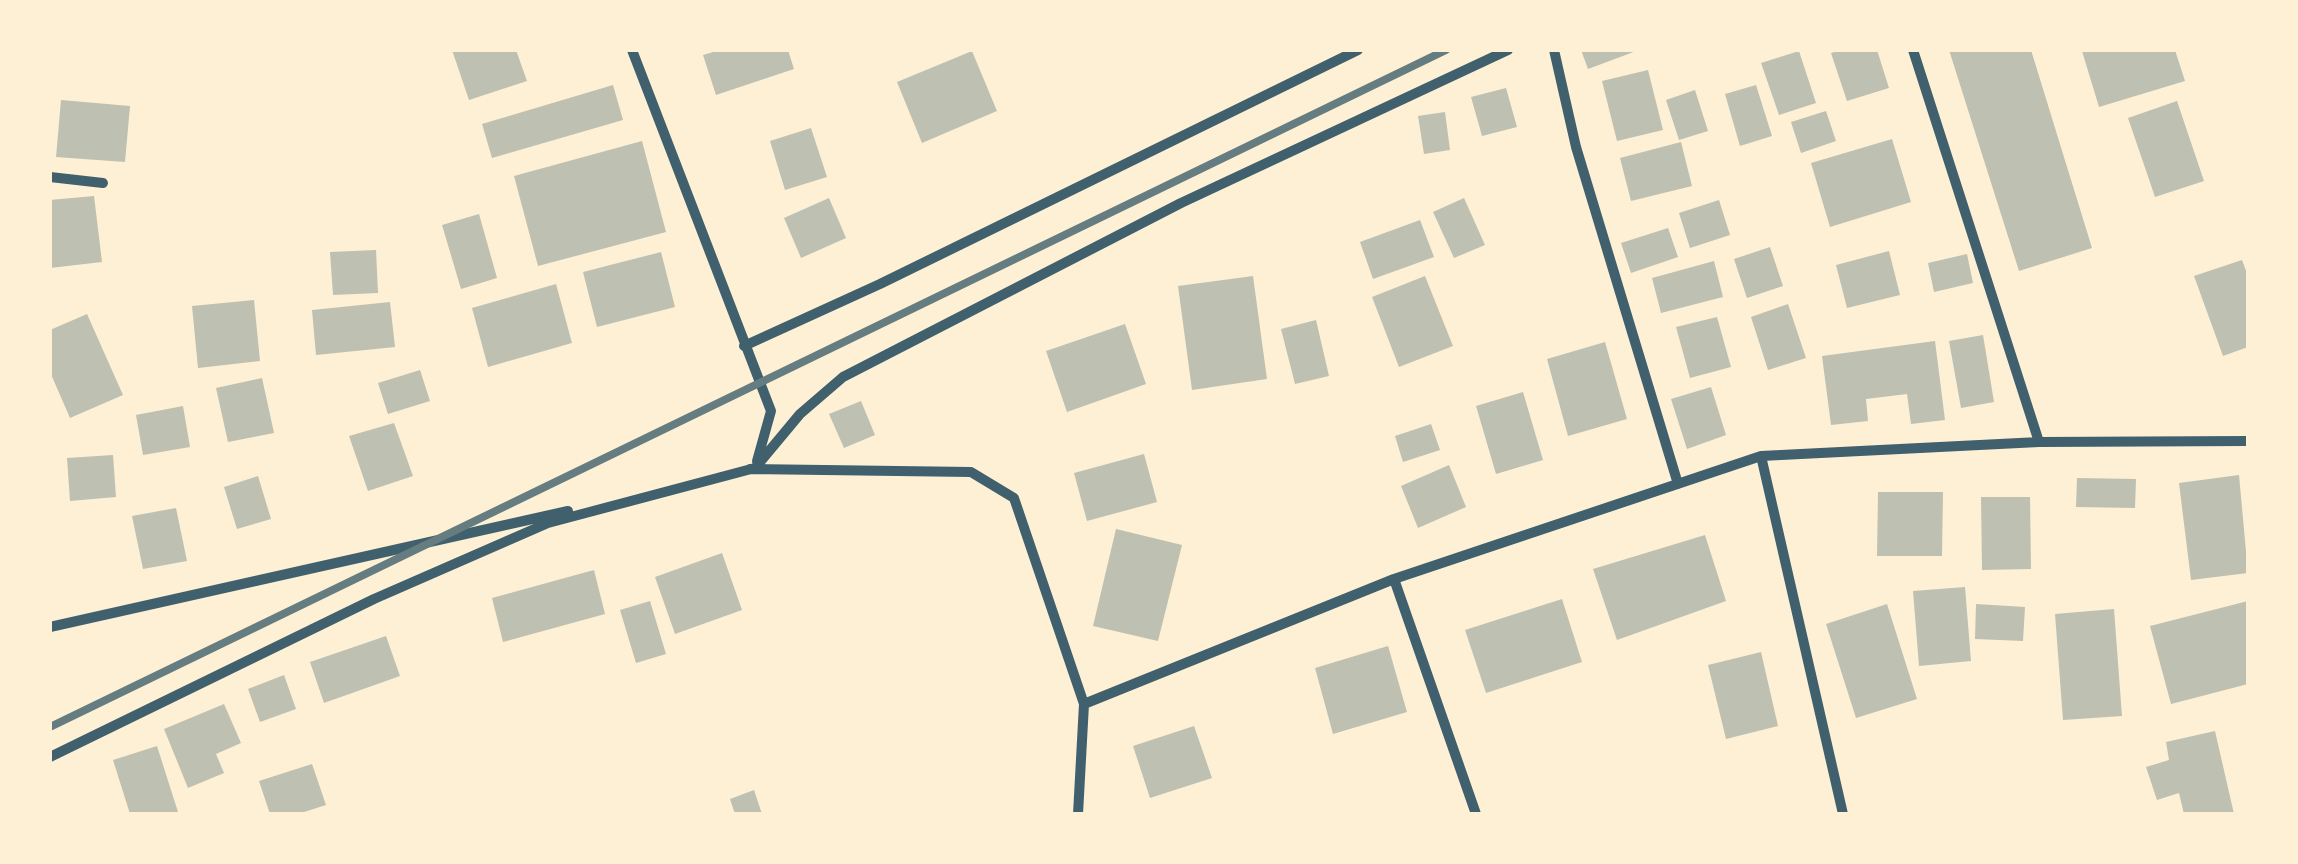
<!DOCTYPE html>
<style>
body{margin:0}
#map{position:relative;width:2298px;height:864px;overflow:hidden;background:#fdf0d5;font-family:Karla,sans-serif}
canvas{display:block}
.frame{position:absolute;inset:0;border:52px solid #fdf0d5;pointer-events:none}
</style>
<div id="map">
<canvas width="2298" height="864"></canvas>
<div class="frame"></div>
</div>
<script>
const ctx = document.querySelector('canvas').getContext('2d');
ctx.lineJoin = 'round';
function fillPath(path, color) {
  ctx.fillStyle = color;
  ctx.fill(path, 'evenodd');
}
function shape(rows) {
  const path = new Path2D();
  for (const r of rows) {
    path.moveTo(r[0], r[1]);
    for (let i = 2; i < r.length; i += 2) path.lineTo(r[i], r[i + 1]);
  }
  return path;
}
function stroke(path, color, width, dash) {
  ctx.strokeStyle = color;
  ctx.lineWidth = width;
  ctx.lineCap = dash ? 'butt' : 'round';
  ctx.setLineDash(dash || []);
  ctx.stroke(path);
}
fillPath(shape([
 [452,50,516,50,527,81,469,100],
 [720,50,788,50,794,69,716,95,703,55],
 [1581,50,1639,50,1588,69],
 [1841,50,1877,50,1889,88,1847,101,1831,53],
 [1949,50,2031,50,2092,248,2019,271],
 [2175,50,2185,81,2099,107,2082,51],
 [972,51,997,111,922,143,897,82],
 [1799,51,1816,103,1779,115,1761,63],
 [1648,70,1663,130,1617,141,1602,81],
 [613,85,623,120,492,158,482,124],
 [1756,85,1772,136,1740,146,1725,94],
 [1506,88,1517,127,1482,136,1471,97],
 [1695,90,1708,131,1679,140,1666,100],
 [61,100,130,106,125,162,56,157],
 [2177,101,2204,181,2155,197,2128,118],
 [1826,111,1836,141,1801,153,1791,122],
 [1445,112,1450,150,1424,154,1418,116],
 [811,128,827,177,785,190,770,141],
 [1892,139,1911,202,1830,227,1811,163],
 [642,141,666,232,538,266,514,176],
 [1681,142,1692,186,1631,201,1620,158],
 [94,196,102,262,50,268,50,200],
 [829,198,846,238,801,258,784,218],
 [1464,198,1485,245,1454,258,1433,212],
 [1719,200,1730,235,1690,248,1679,213],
 [479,214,497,278,461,289,442,225],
 [1420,220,1434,257,1373,279,1360,242],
 [1668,228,1678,257,1631,273,1621,243],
 [1770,247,1783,286,1747,298,1734,259],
 [376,250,378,293,333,295,330,252],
 [1889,251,1900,295,1847,308,1836,265],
 [661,252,675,307,597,327,583,272],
 [1967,254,1973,283,1934,292,1928,263],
 [2242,260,2248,276,2248,347,2223,356,2194,276],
 [1714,261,1723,297,1661,313,1652,278],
 [1253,276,1267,379,1192,390,1178,286],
 [1425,276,1453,346,1399,367,1372,297],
 [556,284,572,343,488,367,472,308],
 [254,300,260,361,198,368,192,306],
 [390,302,395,347,316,355,312,310],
 [1788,304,1806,358,1768,370,1751,317],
 [87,314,123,395,70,418,50,372,50,330],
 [1717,317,1731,367,1690,378,1676,327],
 [1316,320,1329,376,1295,384,1281,329],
 [1125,324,1146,384,1067,412,1046,351],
 [1983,335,1994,402,1961,408,1949,341],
 [1935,341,1945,420,1911,424,1907,394,1866,399,1868,421,1831,425,1822,356],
 [1605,342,1627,419,1568,436,1547,359],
 [420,370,430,401,388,414,378,383],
 [262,378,274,433,228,442,216,388],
 [1711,387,1726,435,1687,449,1671,399],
 [1523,392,1543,460,1496,474,1476,406],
 [861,401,875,435,844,448,829,414],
 [183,406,190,447,143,455,136,415],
 [394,423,413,476,368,491,349,436],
 [1431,424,1440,450,1403,462,1395,436],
 [1144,454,1157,502,1087,521,1074,473],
 [113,455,116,497,70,501,67,458],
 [1449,465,1466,507,1418,528,1401,486],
 [2239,475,2248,573,2191,580,2179,483],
 [258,476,271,519,237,529,224,487],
 [2077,478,2136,479,2135,508,2076,507],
 [1878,492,1943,492,1942,556,1877,556],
 [1981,497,2030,497,2031,569,1982,570],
 [176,508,187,561,143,569,132,516],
 [1116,529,1182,545,1158,641,1093,626],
 [1705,535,1726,601,1617,640,1593,569],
 [722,553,742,610,675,634,655,577],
 [594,570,605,614,503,642,492,598],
 [1965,587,1971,661,1919,666,1913,591],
 [1562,599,1582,662,1486,693,1465,630],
 [650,601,666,654,636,663,620,610],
 [2248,601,2248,684,2171,704,2150,626],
 [1887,604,1917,699,1856,718,1826,624],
 [1976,604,2025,607,2023,641,1975,639],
 [2114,609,2122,716,2063,720,2055,614],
 [386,636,400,676,324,703,310,662],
 [1388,646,1407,712,1333,734,1315,668],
 [1761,652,1778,726,1726,739,1708,665],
 [284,675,296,709,260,722,248,689],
 [224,704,241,743,216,754,224,773,188,788,164,729],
 [1194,726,1212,778,1150,798,1133,746],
 [2215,731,2234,814,2184,814,2179,793,2157,800,2146,767,2169,760,2166,742],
 [157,746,178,812,130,814,113,760],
 [312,764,326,805,298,814,270,814,259,781],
 [754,790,762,814,735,814,730,799]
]), '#bec0b2');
stroke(shape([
 [632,50,771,411,757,461],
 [1554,50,1576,147,1678,484],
 [1913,50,2039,442],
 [50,177,103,183],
 [744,346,880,284,1358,50],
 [1761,456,1843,814],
 [750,469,971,472,1014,498,1084,704,1078,814],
 [1394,579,1476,814],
 [50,627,568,511],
 [1084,704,1394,579,1761,456,2039,442,2248,441],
 [50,757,374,599,548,523,755,468,800,414,843,377,1181,203,1508,50]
]), '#3f606c', 10);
stroke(shape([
 [50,727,1446,50]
]), '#657d81', 8);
</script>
